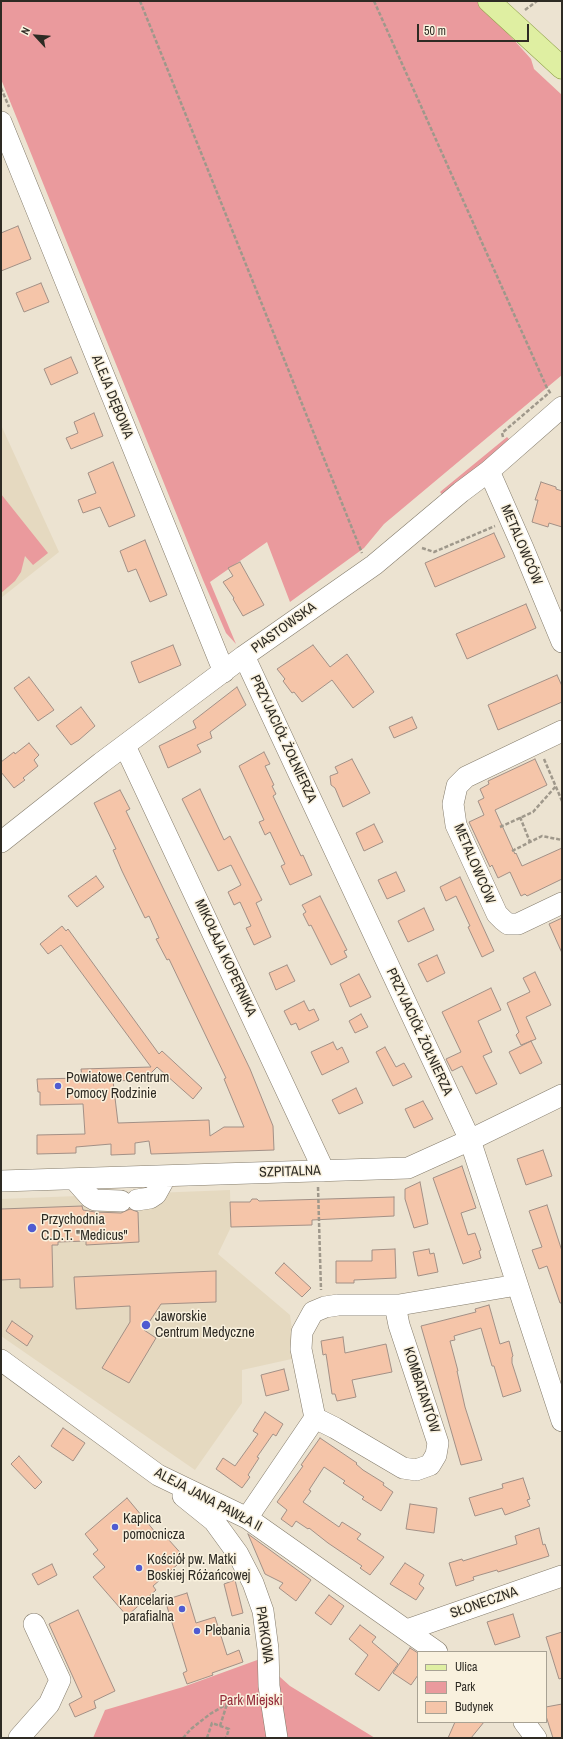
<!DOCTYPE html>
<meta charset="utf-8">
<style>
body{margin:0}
#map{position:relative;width:563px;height:1739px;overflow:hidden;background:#ece3d1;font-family:"Archivo Narrow",sans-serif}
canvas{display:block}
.frame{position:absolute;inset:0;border:2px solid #2e2b24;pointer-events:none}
.legend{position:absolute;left:417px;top:1651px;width:130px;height:72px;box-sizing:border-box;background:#f9f1de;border:1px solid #a8a294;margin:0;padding:5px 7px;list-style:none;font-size:12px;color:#2e2b24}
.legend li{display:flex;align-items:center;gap:8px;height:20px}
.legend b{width:20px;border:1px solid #a8a294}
.north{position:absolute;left:16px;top:16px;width:40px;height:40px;-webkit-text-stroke:3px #f9f1de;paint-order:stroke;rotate:296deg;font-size:11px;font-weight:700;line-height:16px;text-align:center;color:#2e2b24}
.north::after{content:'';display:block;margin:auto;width:14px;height:18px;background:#2e2b24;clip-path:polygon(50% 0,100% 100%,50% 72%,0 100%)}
.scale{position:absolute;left:417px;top:24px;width:112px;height:18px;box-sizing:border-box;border:2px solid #2e2b24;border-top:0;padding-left:5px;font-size:12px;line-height:14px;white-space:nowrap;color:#2e2b24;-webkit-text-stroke:3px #f9f1de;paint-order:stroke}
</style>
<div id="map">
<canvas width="563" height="1739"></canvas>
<div class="frame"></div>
<ul class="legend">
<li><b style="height:5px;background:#dfefa2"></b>Ulica</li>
<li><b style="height:11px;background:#ea9a9d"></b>Park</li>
<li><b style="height:11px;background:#f5c5a9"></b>Budynek</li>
</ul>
<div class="north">N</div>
<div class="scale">50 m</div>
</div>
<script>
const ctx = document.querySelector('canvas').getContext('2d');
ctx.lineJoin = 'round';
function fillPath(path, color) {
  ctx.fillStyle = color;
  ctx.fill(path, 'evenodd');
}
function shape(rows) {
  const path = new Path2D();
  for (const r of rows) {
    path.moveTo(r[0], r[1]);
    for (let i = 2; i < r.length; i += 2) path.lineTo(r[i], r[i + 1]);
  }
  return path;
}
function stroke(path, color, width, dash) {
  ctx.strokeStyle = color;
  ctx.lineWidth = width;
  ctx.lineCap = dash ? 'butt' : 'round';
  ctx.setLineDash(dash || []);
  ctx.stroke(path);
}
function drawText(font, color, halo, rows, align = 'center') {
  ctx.font = font + ' "Archivo Narrow",sans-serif';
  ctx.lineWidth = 3;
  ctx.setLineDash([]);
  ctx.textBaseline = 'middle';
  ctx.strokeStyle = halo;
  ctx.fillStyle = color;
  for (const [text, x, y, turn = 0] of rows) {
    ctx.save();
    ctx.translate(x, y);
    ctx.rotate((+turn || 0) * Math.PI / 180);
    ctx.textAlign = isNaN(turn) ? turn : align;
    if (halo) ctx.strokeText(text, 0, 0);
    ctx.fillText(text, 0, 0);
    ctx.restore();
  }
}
fillPath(shape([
 [1,425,59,552,1,598],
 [230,1190,231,1227,218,1254,290,1315,296,1358,242,1370,242,1403,195,1470,1,1336,1,1199]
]), '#e5d9c0');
fillPath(shape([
 [1,1,479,1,531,59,534,69,562,95,562,375,384,524,364,548,290,602,267,542,210,582,236,644,226,633,203,580,1,79],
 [507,437,512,442,445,498,440,492],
 [1,494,48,553,33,565,25,556,21,572,15,581,1,593],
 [260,1659,290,1686,375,1738,93,1738,105,1710,183,1687]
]), '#ea9a9d');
const building = shape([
 [18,226,31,259,1,271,1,233,18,226],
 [41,283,49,302,24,312,16,293,41,283],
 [71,357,78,373,51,385,44,369,71,357],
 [94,413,103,436,71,449,66,438,78,433,74,422,94,413],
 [113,462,135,516,109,527,100,507,83,513,78,500,96,493,88,473,113,462],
 [541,482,556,487,556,489,562,491,562,527,549,523,548,527,532,522,538,500,535,500,541,482],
 [494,533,505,557,435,587,425,563,494,533],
 [145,540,167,595,150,602,136,569,128,572,120,551,145,540],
 [240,562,264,605,243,616,233,599,234,598,223,582,233,576,228,568,240,562],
 [526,604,536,628,467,659,456,634,526,604],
 [173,645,181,665,139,683,131,662,173,645],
 [313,645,330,667,347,654,374,692,353,708,332,680,302,702,294,692,292,693,283,681,285,679,277,669,313,645],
 [557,675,562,686,562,702,498,730,488,705,557,675],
 [29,677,54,710,38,721,14,688,29,677],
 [237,687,246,705,210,732,212,738,197,745,201,752,168,768,159,746,196,728,193,721,237,687],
 [81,707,95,726,79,740,71,745,56,726,81,707],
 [412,717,417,728,394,738,389,727,412,717],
 [29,743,39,755,34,760,38,766,23,778,25,780,14,788,1,772,1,762,14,752,15,754,29,743],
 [264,752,270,764,265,766,274,785,272,786,276,794,273,796,301,856,303,855,312,875,290,885,281,866,285,864,270,832,265,835,259,822,264,820,239,766,264,752],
 [352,759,370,793,343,807,335,788,331,785,330,776,338,773,335,767,352,759],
 [535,759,547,785,495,810,515,854,516,853,522,866,562,848,562,879,527,896,525,894,521,896,510,872,498,878,492,865,490,867,469,822,484,815,478,801,484,798,480,789,489,784,488,781,535,759],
 [200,789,224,840,230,836,262,900,256,903,271,937,254,945,246,928,251,926,240,902,234,905,228,892,241,885,231,865,218,871,182,799,200,789],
 [120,790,130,809,126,811,250,1069,273,1126,274,1150,151,1154,149,1141,135,1143,135,1154,111,1155,111,1144,76,1147,76,1153,37,1154,37,1135,85,1134,83,1104,40,1105,40,1092,38,1092,37,1079,82,1078,81,1069,151,1067,61,945,48,954,40,944,62,926,66,931,68,929,159,1054,162,1051,202,1088,193,1099,157,1067,144,1080,113,1081,118,1123,209,1120,210,1136,224,1127,244,1127,224,1079,226,1078,169,959,167,960,156,939,159,938,149,916,145,918,122,871,113,850,116,849,94,803,120,790],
 [374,824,383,842,364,851,356,833,374,824],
 [396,872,405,891,387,899,378,880,396,872],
 [96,876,104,887,77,907,68,896,96,876],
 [460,877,494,951,482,957,468,927,470,926,456,896,446,901,440,887,460,877],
 [320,896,347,950,344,951,347,957,331,965,311,925,309,926,303,914,306,912,302,905,320,896],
 [424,908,434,930,408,942,398,921,424,908],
 [562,918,562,953,549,924,562,918],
 [437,955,445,973,427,982,418,964,437,955],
 [287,965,295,981,276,990,269,973,287,965],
 [535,972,551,1005,526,1017,536,1039,521,1045,516,1035,519,1032,507,1003,530,992,523,978,535,972],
 [359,974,371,997,350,1007,340,984,359,974],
 [491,988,501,1010,478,1021,492,1052,483,1056,497,1084,476,1094,462,1066,452,1071,446,1059,461,1052,442,1012,491,988],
 [304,1001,309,1011,314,1009,319,1020,299,1030,296,1023,291,1025,284,1011,304,1001],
 [361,1014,368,1027,355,1033,349,1021,361,1014],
 [531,1041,542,1063,520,1074,509,1052,531,1041],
 [333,1042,337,1050,342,1047,349,1062,322,1075,311,1052,333,1042],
 [385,1047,396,1067,404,1063,412,1077,393,1086,376,1052,385,1047],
 [356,1088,363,1103,339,1114,332,1100,356,1088],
 [423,1101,433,1119,414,1128,405,1109,423,1101],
 [543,1150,552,1176,526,1185,517,1159,543,1150],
 [462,1166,476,1208,461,1213,468,1235,475,1233,481,1250,479,1251,481,1258,463,1264,433,1178,462,1166],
 [420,1182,428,1224,414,1228,405,1199,405,1189,420,1182],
 [394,1197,394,1216,312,1220,312,1225,231,1227,230,1202,250,1202,252,1199,257,1199,259,1201,394,1197],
 [547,1205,562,1251,562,1303,560,1303,547,1266,539,1269,532,1250,542,1247,529,1211,547,1205],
 [82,1206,83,1210,95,1212,121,1213,130,1209,138,1212,139,1242,86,1245,86,1241,58,1242,58,1245,52,1245,53,1287,20,1288,20,1279,1,1280,1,1209,82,1206],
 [395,1249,396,1278,354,1280,354,1283,336,1283,336,1261,372,1261,372,1250,395,1249],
 [429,1249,430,1254,434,1253,438,1272,418,1276,413,1252,429,1249],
 [284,1263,311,1288,302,1297,275,1273,284,1263],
 [216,1271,216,1302,161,1304,144,1330,156,1338,129,1383,102,1368,130,1322,130,1306,76,1309,74,1277,216,1271],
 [489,1305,500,1344,509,1341,513,1356,512,1357,512,1363,521,1391,503,1397,494,1366,492,1366,481,1328,454,1336,455,1340,450,1341,458,1371,457,1371,465,1407,482,1460,461,1465,421,1326,476,1312,475,1309,489,1305],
 [12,1321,33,1336,27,1346,6,1331,12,1321],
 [343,1337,345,1353,386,1344,392,1372,352,1380,356,1397,337,1401,335,1394,332,1394,326,1354,323,1355,321,1341,343,1337],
 [284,1369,289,1390,266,1396,261,1375,284,1369],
 [265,1412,283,1424,276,1436,273,1434,257,1457,259,1458,248,1475,250,1477,242,1488,216,1469,223,1458,235,1466,258,1434,253,1431,265,1412],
 [63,1428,85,1443,73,1461,51,1446,63,1428],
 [320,1438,357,1463,356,1464,363,1470,384,1483,383,1485,393,1492,381,1511,362,1499,364,1497,343,1483,345,1481,324,1467,309,1490,311,1491,303,1502,339,1527,342,1522,361,1534,357,1539,384,1557,370,1575,360,1568,362,1566,328,1543,309,1528,308,1529,296,1521,292,1527,281,1519,287,1510,277,1502,303,1466,301,1465,320,1438],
 [19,1456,42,1482,35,1489,11,1464,19,1456],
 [523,1478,530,1499,527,1500,530,1506,505,1515,502,1508,475,1516,469,1498,503,1488,502,1484,523,1478],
 [127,1498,156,1533,160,1530,185,1558,153,1586,156,1590,127,1616,93,1577,105,1567,93,1554,98,1550,85,1534,127,1498],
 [410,1504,437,1508,434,1533,406,1529,410,1504],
 [539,1528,543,1545,545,1544,549,1556,498,1572,497,1570,473,1577,474,1580,456,1586,449,1563,462,1559,463,1561,517,1544,515,1536,539,1528],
 [248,1534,311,1580,296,1601,279,1588,283,1583,265,1574,248,1534],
 [405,1563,424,1575,419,1584,424,1588,416,1600,390,1584,405,1563],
 [52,1564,57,1575,38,1585,32,1574,52,1564],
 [235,1580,243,1613,232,1616,224,1584,235,1580],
 [187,1593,196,1623,215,1617,227,1655,239,1650,243,1662,212,1673,213,1675,187,1684,183,1673,187,1671,165,1600,187,1593],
 [329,1595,344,1606,331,1625,315,1613,329,1595],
 [78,1610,115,1691,94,1701,96,1708,75,1717,69,1704,82,1697,49,1624,78,1610],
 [513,1614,520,1637,495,1645,487,1622,513,1614],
 [360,1625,376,1637,372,1642,398,1664,379,1691,355,1674,368,1655,349,1639,360,1625],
 [562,1632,562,1678,559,1679,546,1637,562,1632],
 [410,1648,418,1653,418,1675,411,1685,393,1673,410,1648],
 [562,1704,562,1738,553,1738,546,1716,546,1707,562,1704],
 [455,1722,484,1722,471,1738,448,1738,455,1722]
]);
fillPath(building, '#f5c5a9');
stroke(building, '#a29086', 1);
const minor = shape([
 [1,122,224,672],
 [489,471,523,548,562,642],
 [244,656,470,1140,562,1421],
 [562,731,466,777,457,786,453,804,456,825,497,914,503,920,508,924,518,924,562,903],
 [125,746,324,1171],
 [1,842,101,763,244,656,374,565,461,492,489,471,562,407],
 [74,1179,90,1197,95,1200,121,1201],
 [1,1181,408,1168,470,1140,562,1095],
 [137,1200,150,1198,156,1194,166,1176],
 [1,1360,158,1475,247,1518,437,1652],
 [315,1418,335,1428,403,1468,416,1470,430,1465,436,1455,438,1443,399,1325,397,1315,399,1305],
 [183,1496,214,1521,238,1554,253,1583,263,1611,268,1649,269,1686,277,1738],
 [247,1518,315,1418,301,1349,302,1332,313,1312,325,1307,338,1305,399,1305,517,1285],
 [407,1630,562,1576],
 [524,1722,536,1738],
 [19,1738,49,1704,60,1680,34,1624]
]);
const major = shape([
 [489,1,562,68]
]);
stroke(minor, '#847c6c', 22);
stroke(major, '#93a44e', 23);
stroke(shape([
 [140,1,362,553],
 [374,1,547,388,551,394],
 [525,10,537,1],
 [1,88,9,107],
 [503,437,502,433,550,392],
 [422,548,434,552,495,526],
 [544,759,562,801],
 [520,817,530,842],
 [500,827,533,812,556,786],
 [512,851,542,836,562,840],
 [318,1187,321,1290],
 [220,1726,227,1704,251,1700],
 [183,1738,191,1729,210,1714,227,1704],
 [207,1738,212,1723,229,1729,226,1738]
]), '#9f988b', 2.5, [4, 2]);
stroke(minor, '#fff', 21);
stroke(major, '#dfefa2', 22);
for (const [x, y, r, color] of [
 [58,1086,4,"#505bd1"],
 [32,1228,5,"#505bd1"],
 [146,1325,5,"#505bd1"],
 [115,1527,4,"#505bd1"],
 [139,1568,4,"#505bd1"],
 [182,1609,4,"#505bd1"],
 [197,1631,4,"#505bd1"]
]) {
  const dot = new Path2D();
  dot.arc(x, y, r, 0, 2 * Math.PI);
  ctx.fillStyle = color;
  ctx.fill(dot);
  stroke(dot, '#f9f1de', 1.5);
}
drawText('14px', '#2e2b24', '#f9f1de', [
 ["ALEJA DĘBOWA",112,397,68],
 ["METALOWCÓW",521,545,67],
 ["PIASTOWSKA",284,628,-36],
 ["PRZYJACIÓŁ ŻOŁNIERZA",283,739,65],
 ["METALOWCÓW",474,864,67],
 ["MIKOŁAJA KOPERNIKA",225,958,65],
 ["PRZYJACIÓŁ ŻOŁNIERZA",419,1032,65],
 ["SZPITALNA",290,1172,-2],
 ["KOMBATANTÓW",421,1390,72],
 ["ALEJA JANA PAWŁA II",208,1500,28],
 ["SŁONECZNA",484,1603,-19],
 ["PARKOWA",264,1635,82]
]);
drawText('14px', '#2e2b24', '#f9f1de', [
 ["Powiatowe Centrum",66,1078],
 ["Pomocy Rodzinie",66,1094],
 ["Przychodnia",41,1220],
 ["C.D.T. \"Medicus\"",41,1236],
 ["Jaworskie",155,1317],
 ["Centrum Medyczne",155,1333],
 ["Kaplica",123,1519],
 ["pomocnicza",123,1535],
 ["Kościół pw. Matki",147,1560],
 ["Boskiej Różańcowej",147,1576],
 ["Kancelaria",174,1601,"right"],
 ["parafialna",174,1617,"right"],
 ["Plebania",205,1631]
], 'left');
drawText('14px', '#952b3a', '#f9f1de', [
 ["Park Miejski",251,1701]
]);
</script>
